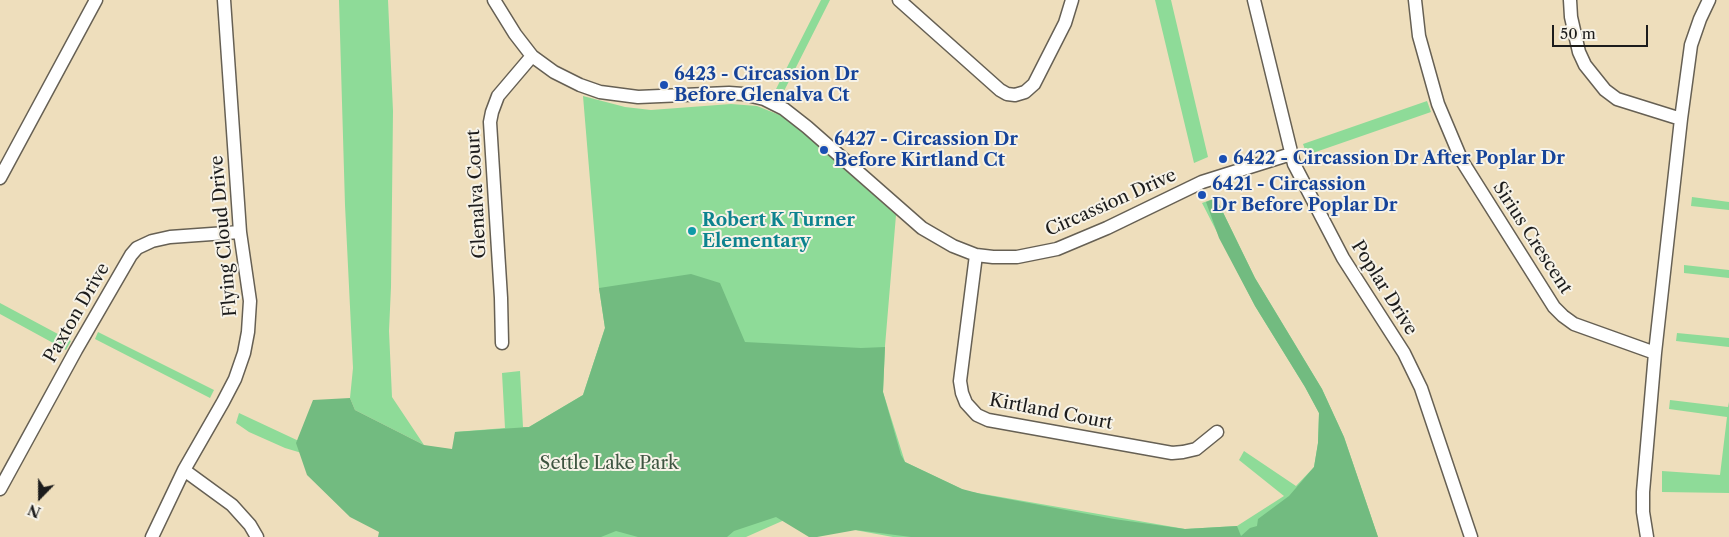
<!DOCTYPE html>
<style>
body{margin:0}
#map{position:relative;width:1729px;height:537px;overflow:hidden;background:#eedebc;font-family:"Libre Caslon Text",serif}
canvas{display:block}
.north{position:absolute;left:15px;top:472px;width:50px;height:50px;-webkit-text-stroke:4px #f7f3e8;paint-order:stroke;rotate:202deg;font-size:14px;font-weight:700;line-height:20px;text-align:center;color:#1c1c1c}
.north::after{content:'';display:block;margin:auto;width:18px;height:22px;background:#1c1c1c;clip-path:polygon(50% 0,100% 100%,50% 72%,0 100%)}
.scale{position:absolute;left:1552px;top:25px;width:96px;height:22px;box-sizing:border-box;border:2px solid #1c1c1c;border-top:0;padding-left:6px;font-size:15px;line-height:18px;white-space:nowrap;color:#1c1c1c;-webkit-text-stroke:4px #f7f3e8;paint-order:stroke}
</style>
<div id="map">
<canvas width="1729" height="537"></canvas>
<div class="north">N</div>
<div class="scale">50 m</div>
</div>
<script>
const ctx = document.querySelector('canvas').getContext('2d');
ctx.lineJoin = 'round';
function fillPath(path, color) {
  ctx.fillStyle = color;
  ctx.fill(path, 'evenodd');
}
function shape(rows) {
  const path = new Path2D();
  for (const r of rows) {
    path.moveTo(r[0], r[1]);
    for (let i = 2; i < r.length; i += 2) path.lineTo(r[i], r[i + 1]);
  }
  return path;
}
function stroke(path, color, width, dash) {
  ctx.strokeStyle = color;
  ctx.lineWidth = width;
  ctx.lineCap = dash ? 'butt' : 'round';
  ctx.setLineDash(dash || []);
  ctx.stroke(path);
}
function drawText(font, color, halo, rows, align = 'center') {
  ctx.font = font + ' "Libre Caslon Text",serif';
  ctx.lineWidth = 4;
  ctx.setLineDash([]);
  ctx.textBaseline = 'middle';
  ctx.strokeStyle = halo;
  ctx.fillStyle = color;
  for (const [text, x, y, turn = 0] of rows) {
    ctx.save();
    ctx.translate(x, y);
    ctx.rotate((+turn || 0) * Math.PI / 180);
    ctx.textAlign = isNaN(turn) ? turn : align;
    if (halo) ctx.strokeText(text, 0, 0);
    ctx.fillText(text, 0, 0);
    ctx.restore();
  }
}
fillPath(shape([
 [339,0,388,0,393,111,391,287,389,331,392,397,424,445,355,410,350,398,353,368,345,205],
 [821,0,830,0,783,93,776,89],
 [1155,0,1171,0,1208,157,1194,163],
 [583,96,625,107,651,110,731,104,757,106,782,116,798,128,896,215,885,346,883,392,905,462,966,491,1185,529,1237,526,1284,496,1239,460,1244,451,1296,486,1314,467,1318,443,1319,413,1305,387,1255,306,1202,203,1216,198,1255,278,1322,389,1344,437,1378,537,893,537,789,518,746,537,443,537,455,432,505,428,502,373,520,371,523,427,529,427,583,395,605,328,599,288],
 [1427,101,1431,112,1307,155,1303,144],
 [1692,197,1729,202,1729,210,1691,206],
 [1684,265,1729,270,1729,278,1684,273],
 [0,303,71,341,66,350,0,314],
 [98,332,214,390,210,398,95,339],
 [1677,333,1729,338,1729,347,1676,341],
 [1670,400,1728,407,1729,402,1729,493,1662,492,1662,471,1720,475,1727,417,1669,409],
 [239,413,301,442,305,454,285,448,249,432,236,423]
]), '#8edb98');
fillPath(shape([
 [1216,198,1255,278,1322,389,1344,437,1378,537,911,537,856,530,817,537,809,537,776,517,734,531,727,537,638,537,616,531,601,537,378,537,379,532,350,517,307,475,296,443,313,400,350,398,355,410,424,445,452,449,455,432,529,427,583,395,605,328,599,288,691,274,720,283,745,342,861,348,885,347,883,392,901,455,905,462,962,489,981,494,1114,519,1185,529,1237,526,1241,536,1250,528,1257,526,1258,519,1289,496,1314,467,1318,443,1319,413,1305,387,1255,306,1219,238,1206,202]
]), '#72bb80');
const minor = shape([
 [494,0,515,34,532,56,554,72,580,85,600,92,638,97,729,93,743,94,764,99,784,109,807,127,922,228,953,246,976,255,993,257,1017,257,1057,249,1107,228,1202,182,1291,154],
 [899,0,1000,90,1007,94,1015,95,1025,92,1034,84,1065,23,1072,0],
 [1254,0,1294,164,1343,258,1404,353,1421,388,1471,537],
 [1415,0,1419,36,1438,104,1462,161,1554,307,1563,316,1574,324,1655,353],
 [1570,0,1571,17,1579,52,1585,65,1605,90,1617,99,1681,119],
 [0,178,96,0],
 [976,255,960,381,962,393,966,403,977,415,988,420,1172,453,1183,452,1196,449,1217,432],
 [502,343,501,298,490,122,492,112,498,96,532,56],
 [184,470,232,505,250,525,257,537],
 [0,489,76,350,131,255,137,248,152,241,170,237,240,232],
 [152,537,184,470,223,402,235,379,244,353,248,332,250,301,240,232,224,0],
 [1647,537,1643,512,1643,492,1655,353,1681,119,1691,45,1700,19,1709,0]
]);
stroke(minor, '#666054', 15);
stroke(minor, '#fff', 12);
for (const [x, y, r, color] of [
 [664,85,5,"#1a4fb4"],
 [824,150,5,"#1a4fb4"],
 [1223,159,5,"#1a4fb4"],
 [1202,195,5,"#1a4fb4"],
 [692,231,5,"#0f9aa8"]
]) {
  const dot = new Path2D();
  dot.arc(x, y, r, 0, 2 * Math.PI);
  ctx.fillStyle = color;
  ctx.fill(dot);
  stroke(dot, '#f7f3e8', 2);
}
drawText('bold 18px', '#164399', '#f7f3e8', [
 ["6423 - Circassion Dr",674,75],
 ["Before Glenalva Ct",674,96],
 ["6427 - Circassion Dr",834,140],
 ["Before Kirtland Ct",834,161],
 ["6422 - Circassion Dr After Poplar Dr",1233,159],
 ["6421 - Circassion",1212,185],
 ["Dr Before Poplar Dr",1212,206]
], 'left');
drawText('18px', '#1c1c1c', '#f7f3e8', [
 ["Glenalva Court",477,194,-93],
 ["Circassion Drive",1111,203,-24],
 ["Flying Cloud Drive",224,236,-95],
 ["Sirius Crescent",1532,238,57],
 ["Poplar Drive",1384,288,58],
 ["Paxton Drive",77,313,-60],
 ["Kirtland Court",1051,412,11]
]);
drawText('bold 18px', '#0d838f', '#f7f3e8', [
 ["Robert K Turner",702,221],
 ["Elementary",702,242]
], 'left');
drawText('18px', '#3e5541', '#f7f3e8', [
 ["Settle Lake Park",609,464]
]);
</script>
